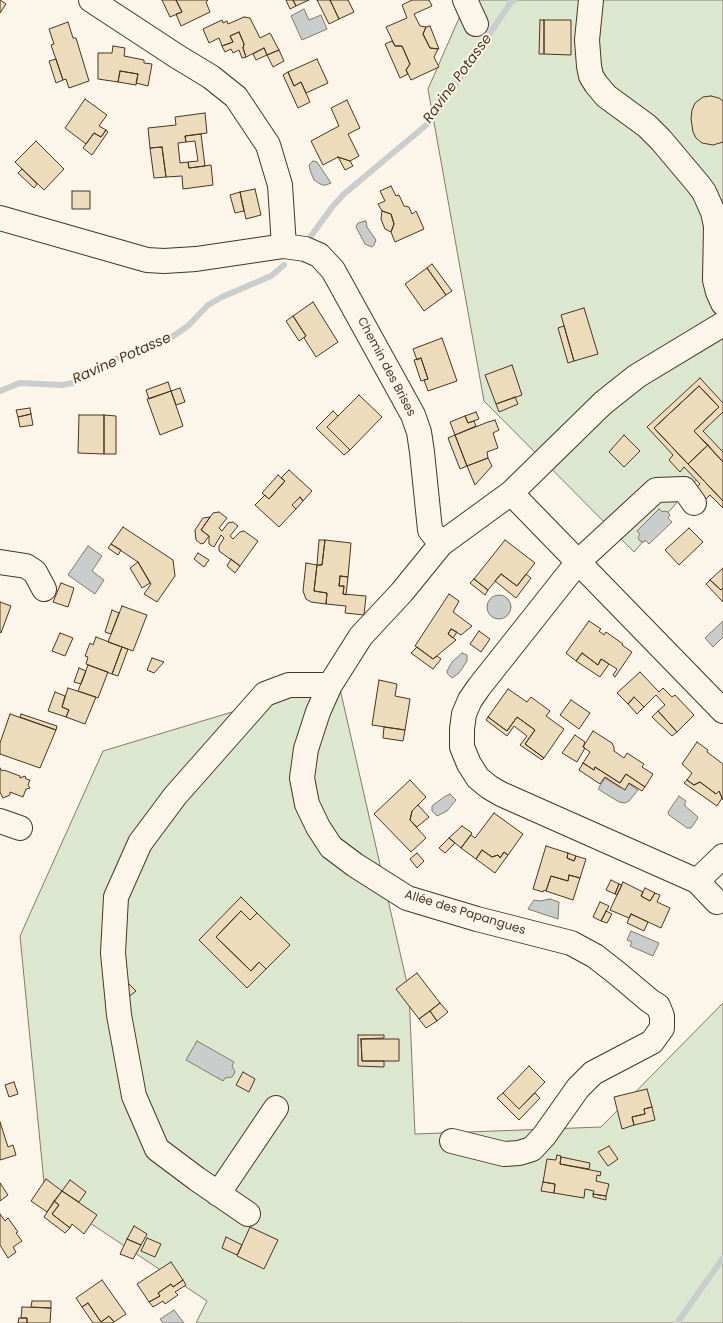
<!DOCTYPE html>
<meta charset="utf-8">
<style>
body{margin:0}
canvas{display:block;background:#fbf6e9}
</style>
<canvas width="723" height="1323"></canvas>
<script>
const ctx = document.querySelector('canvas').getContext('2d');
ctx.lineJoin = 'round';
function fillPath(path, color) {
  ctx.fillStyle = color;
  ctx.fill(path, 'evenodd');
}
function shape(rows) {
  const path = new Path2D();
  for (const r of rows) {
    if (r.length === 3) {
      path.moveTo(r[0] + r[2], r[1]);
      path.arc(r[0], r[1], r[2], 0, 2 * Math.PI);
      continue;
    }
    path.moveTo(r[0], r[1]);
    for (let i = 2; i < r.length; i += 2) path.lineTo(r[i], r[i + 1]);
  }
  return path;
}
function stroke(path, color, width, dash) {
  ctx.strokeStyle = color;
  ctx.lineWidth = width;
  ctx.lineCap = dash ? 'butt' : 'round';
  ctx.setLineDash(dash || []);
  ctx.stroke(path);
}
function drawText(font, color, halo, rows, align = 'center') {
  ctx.font = font + ' Poppins,sans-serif';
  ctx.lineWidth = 4;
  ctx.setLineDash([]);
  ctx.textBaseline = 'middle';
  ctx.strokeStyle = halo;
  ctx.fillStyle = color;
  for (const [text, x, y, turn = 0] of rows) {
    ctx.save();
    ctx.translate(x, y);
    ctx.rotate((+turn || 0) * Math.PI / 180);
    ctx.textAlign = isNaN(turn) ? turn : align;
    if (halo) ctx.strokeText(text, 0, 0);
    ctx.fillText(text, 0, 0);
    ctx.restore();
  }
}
const green = shape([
 [467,0,723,0,723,449,634,552,484,401,428,89,467,0],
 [338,680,409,992,415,1134,601,1127,723,1003,723,1323,196,1323,207,1301,45,1193,20,936,103,751,338,680]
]);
fillPath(green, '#dce7d0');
stroke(green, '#887966', 1);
const water = shape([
 [304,9,309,20,321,15,327,29,302,40,291,16,304,9],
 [313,161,317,162,331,183,326,185,322,185,314,180,310,170,309,165,313,161],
 [365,221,366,221,367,227,376,240,374,245,372,247,365,244,356,227,358,223,365,221],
 [659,509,663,512,664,511,668,512,670,515,668,518,672,522,649,544,645,540,644,542,640,541,638,538,640,534,637,531,659,509],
 [88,546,102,556,92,571,104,580,95,594,68,575,88,546],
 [499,607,12],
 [723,621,723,637,713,647,705,638,723,621],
 [462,653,467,655,467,661,459,673,452,678,447,673,447,671,452,662,462,653],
 [605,778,619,787,621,787,625,781,638,790,629,801,625,803,619,802,598,789,605,778],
 [450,794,456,800,447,811,437,816,432,811,432,806,444,797,450,794],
 [679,796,686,801,685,803,685,806,697,816,698,818,691,828,687,828,669,815,668,812,679,796],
 [550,899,559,902,558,919,528,909,534,900,540,901,550,899],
 [631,931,659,943,653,956,630,946,632,942,627,940,631,931],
 [197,1041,234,1062,232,1066,235,1072,232,1077,225,1078,223,1081,186,1060,197,1041],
 [174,1310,184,1323,163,1323,160,1319,174,1310]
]);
fillPath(water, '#c9cecd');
stroke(water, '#887966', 1);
stroke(shape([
 [311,236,333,206,344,194,431,121,511,2,514,0],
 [0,391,20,383,62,385,73,383,113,360,160,343,175,335,189,325,208,305,222,297,271,276,284,265],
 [677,1323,723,1258]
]), '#c9cecd', 6);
const building = shape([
 [0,0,6,4,0,13,0,0],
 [162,0,176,0,182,12,170,17,162,0],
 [176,0,208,0,206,2,210,12,181,26,176,14,182,12,176,0],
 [286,0,293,0,296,6,290,9,286,0],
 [293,0,309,0,296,6,293,0],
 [317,0,330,0,339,19,329,24,317,0],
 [330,0,348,0,354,12,339,19,330,0],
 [412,0,429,0,432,6,414,14,420,26,426,27,423,34,430,48,438,49,434,57,439,67,411,80,406,70,410,64,402,46,395,46,386,27,407,18,402,5,412,0],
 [244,17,250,18,260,38,270,33,279,50,267,55,264,48,246,57,243,48,244,44,239,32,230,36,233,42,222,46,219,38,209,43,203,29,222,20,223,23,227,21,228,24,244,17],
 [540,20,544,20,544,54,539,54,540,20],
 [544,20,571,20,571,55,544,54,544,20],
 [68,22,73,38,76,38,89,81,69,88,66,79,63,80,51,45,54,44,49,29,68,22],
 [430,26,439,49,430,48,423,34,426,27,430,26],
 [239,32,244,44,243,48,246,57,242,58,239,50,233,53,231,49,225,52,222,46,233,42,230,36,239,32],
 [392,41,395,46,402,46,410,64,406,70,408,74,400,78,385,44,392,41],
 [113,46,125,48,124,56,144,60,144,63,152,64,148,86,136,83,138,74,120,71,118,82,98,79,98,53,112,53,113,46],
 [264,48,267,55,256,60,253,54,264,48],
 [279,50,284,61,273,67,267,55,279,50],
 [56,59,63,80,56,83,49,61,56,59],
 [317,59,328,83,306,93,301,82,294,86,288,72,317,59],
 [120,71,138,74,136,85,118,82,120,71],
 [288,72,294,86,301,82,310,102,298,108,283,75,288,72],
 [711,96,719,98,723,101,723,142,713,145,702,143,696,138,693,132,691,119,692,110,695,103,703,97,711,96],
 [85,99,107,115,99,126,106,130,101,137,94,133,86,144,65,128,85,99],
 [347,100,360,128,348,134,359,156,350,161,338,157,323,165,311,141,339,126,331,108,347,100],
 [205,113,207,133,185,136,186,142,178,143,180,163,188,162,189,168,211,165,213,185,183,189,182,176,166,177,162,147,150,148,148,128,176,125,175,117,205,113],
 [106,130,108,132,92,155,83,148,94,133,101,137,106,130],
 [201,134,205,166,189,168,188,162,198,161,195,141,186,142,185,136,201,134],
 [36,141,64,169,44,190,15,162,36,141],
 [162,147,166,177,154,178,150,148,162,147],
 [338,157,350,161,353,166,345,170,338,157],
 [22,169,37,184,34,188,18,173,22,169],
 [391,186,396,196,399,195,404,206,409,207,412,214,416,211,424,229,395,242,391,232,394,224,391,214,382,211,378,204,385,201,380,191,391,186],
 [255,189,261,215,246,219,240,192,255,189],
 [72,191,90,191,90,209,72,209,72,191],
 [240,192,244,211,235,213,230,195,240,192],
 [382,211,391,214,394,224,391,232,385,229,381,219,382,211],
 [432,264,452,291,446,295,427,268,432,264],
 [427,268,446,295,424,311,405,284,427,268],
 [313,302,338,342,316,357,304,338,306,336,293,316,313,302],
 [584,308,598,354,574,361,561,315,584,308],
 [293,316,306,336,299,341,286,321,293,316],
 [564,326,574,361,568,363,558,328,564,326],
 [442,338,457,381,428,391,424,380,428,379,421,358,417,360,413,349,442,338],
 [421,358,428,379,421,381,414,360,421,358],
 [512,365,522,395,496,404,485,375,512,365],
 [700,378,723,403,723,412,703,431,723,452,723,462,694,431,719,407,699,386,654,428,723,501,723,508,710,495,706,499,696,488,700,484,684,467,680,472,669,460,673,455,647,427,700,378],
 [168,382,171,391,149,399,146,390,168,382],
 [699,386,719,407,694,431,708,445,688,464,654,428,699,386],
 [180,388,185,402,176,405,171,391,180,388],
 [171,391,183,426,160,435,147,399,171,391],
 [359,395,382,417,350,450,327,427,359,395],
 [515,397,518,404,499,412,496,404,515,397],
 [30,408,31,414,18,417,16,410,30,408],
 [333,411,338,416,327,427,350,450,344,455,316,428,333,411],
 [476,412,479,419,468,423,465,416,476,412],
 [31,414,33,425,20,427,18,417,31,414],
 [79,415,104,415,104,454,78,453,79,415],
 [104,415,116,416,116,454,104,454,104,415],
 [465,416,468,423,474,421,476,426,455,435,450,422,465,416],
 [495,420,499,430,493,433,498,448,487,452,488,458,467,466,455,435,488,422,495,420],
 [455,435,467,466,460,469,448,438,455,435],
 [624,435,640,451,624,467,609,452,624,435],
 [708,445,723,462,723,501,688,464,708,445],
 [488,458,492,466,475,485,467,466,488,458],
 [289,470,312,491,303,501,300,497,292,505,296,509,279,527,255,505,265,495,269,499,285,481,281,478,289,470],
 [278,475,285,481,269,499,262,493,278,475],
 [300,497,303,501,296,509,292,505,300,497],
 [219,512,227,518,219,528,222,531,228,523,233,522,238,526,230,536,233,539,240,532,244,531,258,541,240,566,219,551,219,546,224,538,221,535,214,547,209,544,209,536,201,530,213,513,219,512],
 [210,517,201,530,209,536,204,543,201,544,196,540,195,530,203,518,210,517],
 [123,527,173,560,175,576,157,602,144,594,151,584,138,562,111,544,123,527],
 [689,528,703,542,679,565,665,550,689,528],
 [319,540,325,540,322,565,317,565,319,540],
 [325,540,351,543,348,577,340,576,339,586,344,586,343,594,366,596,364,615,345,613,346,606,326,604,327,593,314,591,317,565,322,565,325,540],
 [505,540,535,563,517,586,501,574,488,590,474,579,505,540],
 [111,544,121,550,118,555,108,548,111,544],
 [198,553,209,560,204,567,194,559,198,553],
 [231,559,240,566,235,573,227,566,231,559],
 [138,562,150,583,142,588,130,568,138,562],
 [306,563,317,565,314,591,327,593,326,604,311,602,306,599,303,591,306,563],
 [723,568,723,588,721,590,710,580,723,568],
 [501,574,517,586,526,574,531,578,516,598,495,581,501,574],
 [340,576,348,577,346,595,343,594,344,586,339,586,340,576],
 [474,579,488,590,485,595,470,583,474,579],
 [710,580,721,590,723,588,723,602,706,584,710,580],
 [61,583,74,588,68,607,53,602,61,583],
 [449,594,459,601,453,612,472,626,461,635,451,629,448,634,456,640,433,659,415,646,449,594],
 [0,602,11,606,1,633,0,632,0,602],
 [122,606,147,615,133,651,108,642,122,606],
 [112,610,119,613,111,634,105,632,112,610],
 [589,621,601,629,599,631,604,635,606,632,623,644,622,645,632,652,615,677,613,675,617,669,601,659,598,665,582,653,576,661,566,653,589,621],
 [451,629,457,632,453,638,448,634,451,629],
 [479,631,490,639,481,652,470,644,479,631],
 [60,633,73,638,65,656,52,651,60,633],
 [96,637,122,647,112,674,86,664,88,657,85,656,90,643,93,645,96,637],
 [122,647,128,649,118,676,112,674,122,647],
 [417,647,433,659,437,656,441,659,433,669,411,653,417,647],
 [582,653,598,665,601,659,609,664,600,677,576,661,582,653],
 [152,658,164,662,154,673,147,670,152,658],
 [88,665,108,672,98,698,78,691,88,665],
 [79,668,86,671,81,684,74,682,79,668],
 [640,672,659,692,663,688,672,697,675,695,694,715,677,732,658,711,665,705,656,695,644,707,634,697,628,704,617,693,640,672],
 [379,680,397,684,395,696,410,699,405,730,372,725,379,680],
 [68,688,96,697,85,724,66,717,69,710,62,707,68,688],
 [508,689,527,702,531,697,550,711,546,716,564,729,544,758,525,744,535,730,517,717,507,731,488,717,508,689],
 [55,692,65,696,62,707,69,710,66,717,48,711,55,692],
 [634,697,644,707,637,714,628,704,634,697],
 [571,700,590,713,579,729,560,715,571,700],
 [658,711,677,732,672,736,652,717,658,711],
 [10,714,56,730,40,768,0,754,0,743,10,714],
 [21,714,57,726,56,730,20,717,21,714],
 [488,717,507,731,517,717,535,730,525,744,544,758,542,760,520,745,527,736,514,726,507,736,486,720,488,717],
 [384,727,405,730,403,741,383,738,384,727],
 [593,731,612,743,614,747,614,751,624,758,627,753,644,764,642,767,653,774,645,787,626,774,620,783,595,767,594,770,583,763,590,752,583,747,593,731],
 [575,735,585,742,583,747,585,748,577,762,562,753,575,735],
 [697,742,708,750,707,752,723,764,723,800,719,791,716,794,700,782,694,785,687,780,692,773,682,764,697,742],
 [583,763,594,770,595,767,620,783,626,774,645,787,642,791,629,783,625,790,605,777,600,784,579,770,583,763],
 [0,768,2,771,4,770,20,776,20,778,25,776,26,779,30,780,28,785,30,788,26,789,23,797,10,792,10,795,3,798,0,792,0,768],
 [410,780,426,797,412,811,410,820,426,838,411,852,374,814,410,780],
 [687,780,694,785,700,782,716,794,719,791,722,798,717,806,684,783,687,780],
 [418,805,429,817,417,827,410,820,412,811,418,805],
 [494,813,523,834,508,855,504,852,500,858,498,855,492,857,482,850,476,859,461,848,471,835,475,838,494,813],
 [462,826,472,833,461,848,449,838,462,826],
 [449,838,455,843,445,853,439,848,449,838],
 [546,846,568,853,567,858,574,861,576,856,586,859,580,878,569,875,568,881,551,876,546,891,544,890,543,892,533,889,546,846],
 [482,850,492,857,498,855,500,858,504,852,508,855,495,873,476,859,482,850],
 [417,853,424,861,417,868,410,859,417,853],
 [568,853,576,856,574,861,567,858,568,853],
 [569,875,580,878,573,900,546,891,551,876,568,881,569,875],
 [611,880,619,884,615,894,606,890,611,880],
 [623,882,643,892,641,896,650,901,655,893,660,895,657,902,670,908,661,928,631,914,629,918,610,910,623,882],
 [619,884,622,885,617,895,615,894,619,884],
 [645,888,655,893,650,901,641,896,645,888],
 [241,897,257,913,250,920,241,911,216,937,251,971,259,962,266,969,247,988,199,940,241,897],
 [600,902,609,906,601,921,593,917,600,902],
 [241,911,250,920,257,913,290,945,266,969,259,962,251,971,216,937,241,911],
 [606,911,612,914,607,923,601,921,606,911],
 [631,914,648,922,644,931,627,923,631,914],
 [417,973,440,1003,419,1019,396,989,417,973],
 [127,982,136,991,127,998,127,982],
 [440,1003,448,1012,437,1021,430,1011,440,1003],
 [430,1011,437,1021,426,1028,419,1019,430,1011],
 [358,1035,384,1035,384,1038,361,1039,362,1061,384,1061,384,1067,358,1066,358,1035],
 [361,1039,399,1039,399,1061,362,1061,361,1039],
 [529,1066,545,1082,519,1109,503,1093,529,1066],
 [243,1072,255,1079,249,1092,236,1085,243,1072],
 [14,1082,18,1094,9,1097,5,1085,14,1082],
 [647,1089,652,1107,644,1109,645,1114,632,1117,634,1125,622,1129,614,1097,647,1089],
 [503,1093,519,1109,535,1093,540,1098,519,1120,497,1098,503,1093],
 [652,1107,655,1120,634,1125,632,1117,645,1114,644,1109,652,1107],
 [0,1122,8,1147,13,1145,16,1155,0,1160,0,1122],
 [609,1146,618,1159,608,1166,598,1152,609,1146],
 [557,1155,561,1156,560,1164,601,1172,600,1176,597,1175,596,1181,609,1184,606,1196,593,1194,594,1191,585,1189,584,1198,554,1193,555,1184,543,1182,547,1159,556,1160,557,1155],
 [561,1157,590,1163,589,1169,560,1164,561,1157],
 [46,1179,62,1191,47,1212,31,1201,46,1179],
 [70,1180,86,1192,79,1202,62,1191,70,1180],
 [543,1182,555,1184,554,1193,541,1191,543,1182],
 [0,1183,8,1195,0,1201,0,1183],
 [62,1191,97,1215,84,1234,72,1224,70,1228,52,1214,59,1205,54,1201,62,1191],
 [593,1194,606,1196,606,1200,593,1197,593,1194],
 [54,1201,59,1205,52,1214,70,1228,65,1233,44,1217,54,1201],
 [0,1214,5,1221,8,1218,18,1232,16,1233,22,1241,13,1247,16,1252,8,1258,0,1245,0,1214],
 [134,1226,147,1234,141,1245,127,1239,134,1226],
 [250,1227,278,1240,264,1269,237,1256,250,1227],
 [226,1237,242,1245,237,1255,222,1248,226,1237],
 [147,1238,161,1244,155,1257,141,1251,147,1238],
 [127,1239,141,1245,133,1259,120,1254,127,1239],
 [171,1262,183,1280,173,1287,171,1284,158,1293,160,1296,149,1302,137,1284,171,1262],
 [102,1280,126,1314,114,1322,109,1316,101,1322,88,1303,82,1307,76,1298,102,1280],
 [183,1280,186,1285,175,1292,178,1295,165,1304,163,1301,153,1307,149,1302,160,1296,158,1293,171,1284,173,1287,183,1280],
 [32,1301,51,1301,51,1308,31,1307,32,1301],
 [88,1303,101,1322,109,1316,114,1322,112,1323,93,1323,82,1307,88,1303],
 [22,1307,51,1308,50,1323,27,1323,27,1318,21,1318,22,1307],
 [19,1318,27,1318,27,1323,18,1323,19,1318]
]);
fillPath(building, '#ecdcbc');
stroke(building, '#4a3520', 1);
const minor = shape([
 [91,0,178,57,211,77,236,97,268,145,280,185,284,246],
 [465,0,476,24],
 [591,0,587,40,589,66,591,76,596,84,606,96,647,126,661,140,698,184,704,192,713,212,716,226,715,280,718,292,723,303],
 [0,218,147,260,164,261,196,259,284,246,305,249,319,255,333,270,413,415,419,432,422,452,430,530,441,544],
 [511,493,723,711],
 [694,503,684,489,656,490,578,562,479,687,470,700,464,714,462,729,462,747,469,764,478,778,489,787,501,794,697,881,717,902],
 [0,562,26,566,35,572,44,589],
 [0,821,20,828],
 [697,881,723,856],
 [452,1141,504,1154,519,1153,532,1149,544,1136,578,1088,593,1073,652,1042,662,1028,662,1016,658,1006,650,1001,618,974,595,956,571,943,477,919,407,898,355,865,331,847,318,827,307,804,302,778,306,749,318,712,330,685,361,636,402,592,441,544,511,493,603,403,637,376,723,324],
 [218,1194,276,1108],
 [248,1214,197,1179,157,1149,134,1096,119,1015,113,953,116,897,140,843,175,796,265,694,289,685,330,685]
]);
stroke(minor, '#4a3520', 26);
stroke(minor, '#fbf6e9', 24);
drawText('12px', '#4a3520', '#fbf6e9', [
 ["Chemin des Brises",386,367,62],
 ["Allée des Papangues",465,913,17]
]);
drawText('italic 14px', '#4a3520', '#fbf6e9', [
 ["Ravine Potasse",458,79,-54],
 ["Ravine Potasse",122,359,-24]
]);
</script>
